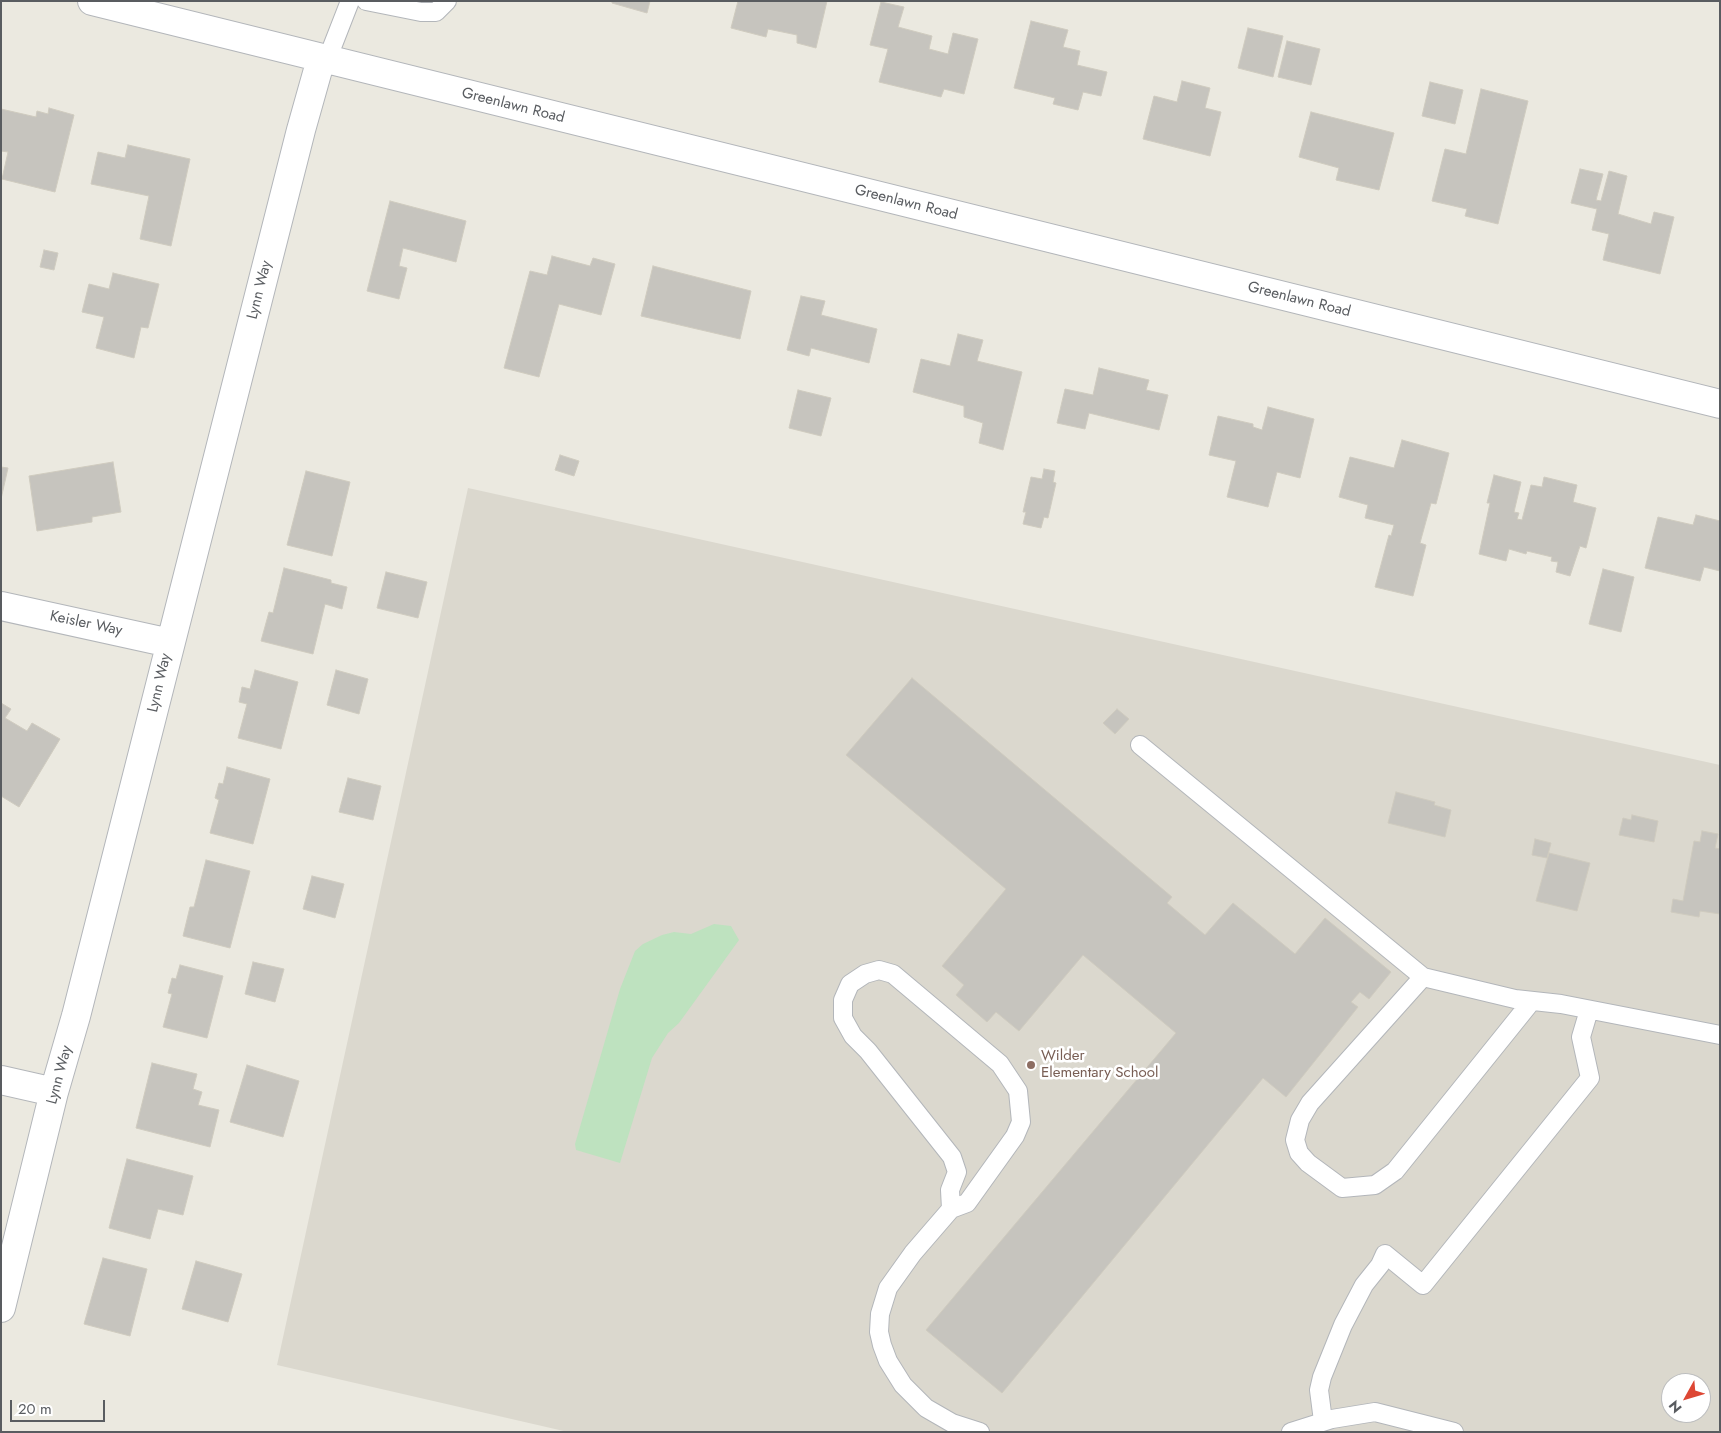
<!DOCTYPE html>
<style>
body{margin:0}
#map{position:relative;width:1721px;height:1433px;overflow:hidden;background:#ebe9e0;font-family:Jost,sans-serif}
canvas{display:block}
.frame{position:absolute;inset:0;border:2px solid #595c60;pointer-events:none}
.north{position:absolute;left:1661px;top:1373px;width:50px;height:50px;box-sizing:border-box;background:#fff;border:1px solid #bdbebf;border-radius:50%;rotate:231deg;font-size:14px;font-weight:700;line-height:20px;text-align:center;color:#595c60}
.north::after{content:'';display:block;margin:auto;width:18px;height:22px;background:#dd4734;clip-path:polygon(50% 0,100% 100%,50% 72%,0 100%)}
.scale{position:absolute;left:10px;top:1400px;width:95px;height:22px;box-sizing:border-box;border:2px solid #595c60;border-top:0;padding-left:6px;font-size:15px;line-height:18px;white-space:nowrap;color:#595c60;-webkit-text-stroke:4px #fff;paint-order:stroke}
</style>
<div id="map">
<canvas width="1721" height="1433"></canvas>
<div class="frame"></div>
<div class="north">N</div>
<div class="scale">20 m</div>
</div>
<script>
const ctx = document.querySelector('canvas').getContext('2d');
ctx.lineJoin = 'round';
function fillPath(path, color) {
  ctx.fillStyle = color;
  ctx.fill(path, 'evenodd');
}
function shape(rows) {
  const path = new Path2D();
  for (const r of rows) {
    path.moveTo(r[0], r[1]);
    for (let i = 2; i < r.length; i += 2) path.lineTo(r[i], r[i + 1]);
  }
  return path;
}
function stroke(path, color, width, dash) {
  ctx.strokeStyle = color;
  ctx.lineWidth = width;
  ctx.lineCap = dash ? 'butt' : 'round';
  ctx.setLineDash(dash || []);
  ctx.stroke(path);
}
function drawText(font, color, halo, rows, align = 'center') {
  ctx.font = font + ' Jost,sans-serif';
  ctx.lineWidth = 5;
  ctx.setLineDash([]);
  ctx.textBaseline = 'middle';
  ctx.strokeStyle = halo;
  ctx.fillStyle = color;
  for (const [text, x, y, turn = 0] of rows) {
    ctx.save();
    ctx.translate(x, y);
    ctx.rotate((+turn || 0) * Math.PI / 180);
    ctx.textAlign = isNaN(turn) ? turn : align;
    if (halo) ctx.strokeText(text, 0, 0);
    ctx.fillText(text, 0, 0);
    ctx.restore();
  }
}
fillPath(shape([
 [468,488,1720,765,1720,1432,568,1432,277,1365],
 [1671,1383,1701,1383,1701,1413,1671,1413]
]), '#dbd8ce');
fillPath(shape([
 [714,924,731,926,739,940,679,1023,668,1033,652,1058,620,1163,576,1150,575,1144,620,989,635,951,643,944,662,935,674,932,691,934]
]), '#bee2bf');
const building = shape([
 [612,1,650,1,647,13,612,3,612,1],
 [738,1,827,1,816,48,797,43,797,35,768,29,766,37,731,28,738,1],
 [881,2,904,7,898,27,932,36,929,49,948,54,953,33,978,39,964,94,944,89,941,97,879,82,888,49,870,45,881,2],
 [1031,21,1068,30,1063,47,1080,51,1077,65,1107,72,1101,96,1083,92,1078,110,1053,104,1055,98,1014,88,1031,21],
 [1248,28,1283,36,1273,77,1238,68,1248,28],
 [1287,41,1320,49,1311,85,1278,77,1287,41],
 [1182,81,1210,88,1205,108,1221,112,1210,156,1143,139,1154,96,1177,102,1182,81],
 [1430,82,1463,90,1455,124,1422,116,1430,82],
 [1481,89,1528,101,1498,224,1465,216,1467,209,1432,201,1445,149,1466,154,1481,89],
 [49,108,74,115,55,192,2,179,8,152,1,151,1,109,36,117,37,111,48,114,49,108],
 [1311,112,1394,133,1379,190,1336,180,1339,168,1299,157,1311,112],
 [128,145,190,159,171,246,140,239,149,196,91,184,98,152,125,158,128,145],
 [1580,169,1603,174,1596,200,1601,201,1609,171,1627,176,1618,214,1651,224,1654,212,1674,217,1660,274,1603,260,1609,234,1592,230,1597,209,1571,203,1580,169],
 [390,201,466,221,456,262,403,248,399,266,407,268,399,299,367,291,390,201],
 [44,250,58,253,54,270,40,267,44,250],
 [552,256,590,266,593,258,615,264,601,315,559,304,539,377,504,368,530,271,547,275,552,256],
 [653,266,751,291,740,339,641,316,653,266],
 [113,273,159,284,148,328,141,327,134,358,96,348,104,317,82,312,89,284,109,289,113,273],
 [801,296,825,301,821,315,877,329,869,363,811,348,809,356,787,350,801,296],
 [958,334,983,340,977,361,1022,372,1003,450,979,443,983,423,964,417,964,406,913,392,921,359,950,366,958,334],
 [1099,368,1149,380,1146,390,1168,395,1159,430,1089,413,1085,429,1057,423,1065,389,1093,395,1099,368],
 [798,390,831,398,821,436,789,428,798,390],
 [1268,407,1314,419,1300,478,1277,472,1268,507,1227,497,1236,461,1209,455,1218,416,1253,424,1253,427,1262,430,1268,407],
 [1402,440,1449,453,1436,504,1431,503,1420,543,1426,545,1413,596,1375,587,1389,535,1391,536,1394,525,1365,518,1368,505,1339,497,1350,457,1394,468,1402,440],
 [560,455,579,461,574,476,555,470,560,455],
 [113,462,121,512,92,517,92,522,37,531,29,476,113,462],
 [1,467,8,468,1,499,1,467],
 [1044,469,1055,471,1053,482,1056,483,1048,518,1044,517,1041,528,1023,524,1026,512,1023,512,1031,477,1042,479,1044,469],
 [306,471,350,482,332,556,287,545,306,471],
 [1494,475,1521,482,1514,512,1519,513,1517,519,1522,520,1531,485,1542,487,1544,477,1577,485,1573,502,1596,508,1586,548,1580,546,1570,576,1556,572,1558,562,1551,561,1552,557,1527,551,1526,554,1509,549,1506,561,1479,554,1490,503,1487,503,1494,475],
 [1696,515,1720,521,1720,571,1704,567,1700,581,1645,568,1658,517,1693,525,1696,515],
 [284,568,331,580,331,583,347,587,342,609,325,604,313,654,261,641,269,612,273,613,284,568],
 [1603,569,1634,577,1621,632,1589,624,1603,569],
 [386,572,427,582,418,618,377,608,386,572],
 [255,670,298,682,281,749,238,738,247,704,239,702,242,687,250,689,255,670],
 [336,670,368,679,359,714,327,705,336,670],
 [912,678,1172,897,1167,903,1205,935,1233,903,1295,954,1325,918,1391,972,1369,999,1360,992,1351,1002,1358,1007,1286,1097,1263,1078,1002,1393,926,1330,1176,1033,1083,955,1019,1031,996,1012,987,1022,956,995,964,985,942,966,1006,889,846,755,912,678],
 [1,703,11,709,5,718,27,731,32,723,60,739,19,807,1,796,1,703],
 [1117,709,1129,719,1115,734,1103,723,1117,709],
 [227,767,270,779,253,844,210,833,219,800,215,798,219,783,223,784,227,767],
 [348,778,381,786,373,820,339,812,348,778],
 [1396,792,1435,802,1434,805,1451,810,1445,837,1388,823,1396,792],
 [1632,815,1658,821,1654,842,1619,835,1623,818,1631,820,1632,815],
 [1702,831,1718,834,1715,848,1720,849,1720,914,1700,911,1699,917,1671,912,1673,899,1683,901,1694,841,1700,842,1702,831],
 [1535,839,1551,843,1547,858,1532,855,1535,839],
 [1549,853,1590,863,1577,911,1536,901,1549,853],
 [206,860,250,871,230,948,183,936,190,907,194,907,206,860],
 [312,876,344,884,335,918,303,909,312,876],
 [253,962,284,969,275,1002,245,994,253,962],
 [180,965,223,976,207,1038,163,1027,172,994,168,993,172,978,176,979,180,965],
 [152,1063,197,1074,193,1089,202,1092,198,1105,219,1110,210,1147,136,1128,152,1063],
 [247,1065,299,1081,283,1137,230,1122,247,1065],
 [127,1159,193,1176,183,1215,158,1209,150,1239,109,1228,127,1159],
 [103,1258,147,1269,130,1336,84,1324,103,1258],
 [196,1261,242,1274,228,1322,182,1309,196,1261]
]);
fillPath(building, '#c6c4be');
stroke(building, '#cfcbbf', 1);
const lane = shape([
 [366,1,421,12,436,12,447,1],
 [327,60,350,1],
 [1140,745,1423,977],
 [1531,1002,1395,1171,1375,1185,1342,1188,1308,1163,1299,1153,1295,1140,1300,1120,1310,1103,1423,977,1515,999,1561,1004,1720,1035],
 [951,1209,950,1190,957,1172,952,1157,868,1051,853,1036,843,1018,843,1000,850,984,865,974,879,970,893,974,1000,1064,1018,1091,1021,1122,1015,1136,967,1203,951,1209,913,1253,888,1288,880,1314,879,1332,882,1345,888,1361,903,1385,926,1408,952,1423,980,1432],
 [1323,1421,1319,1390,1322,1377,1343,1325,1364,1285,1380,1265,1385,1254,1423,1285,1590,1078,1581,1037,1589,1010],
 [1291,1432,1332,1419,1375,1412,1454,1432]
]);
const street = shape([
 [92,1,1720,404],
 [1,606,170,643],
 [1,1080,54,1092],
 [1,1308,54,1092,76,1016,301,130,321,59]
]);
stroke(lane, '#b3b6ba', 20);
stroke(street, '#b3b6ba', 30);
stroke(lane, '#fff', 18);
stroke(street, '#fff', 28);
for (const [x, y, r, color] of [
 [1031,1065,5,"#8d6e63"]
]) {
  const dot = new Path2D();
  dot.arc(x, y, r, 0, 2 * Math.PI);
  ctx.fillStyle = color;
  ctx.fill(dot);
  stroke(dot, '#fff', 2);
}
drawText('15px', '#595c60', '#fff', [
 ["Greenlawn Road",513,106,14],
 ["Greenlawn Road",906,203,14],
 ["Lynn Way",260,290,-76],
 ["Greenlawn Road",1299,300,14],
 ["Keisler Way",86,624,12],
 ["Lynn Way",160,683,-77],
 ["Lynn Way",60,1075,-75]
]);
drawText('15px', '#785e54', '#fff', [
 ["Wilder",1041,1056],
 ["Elementary School",1041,1073]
], 'left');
</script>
